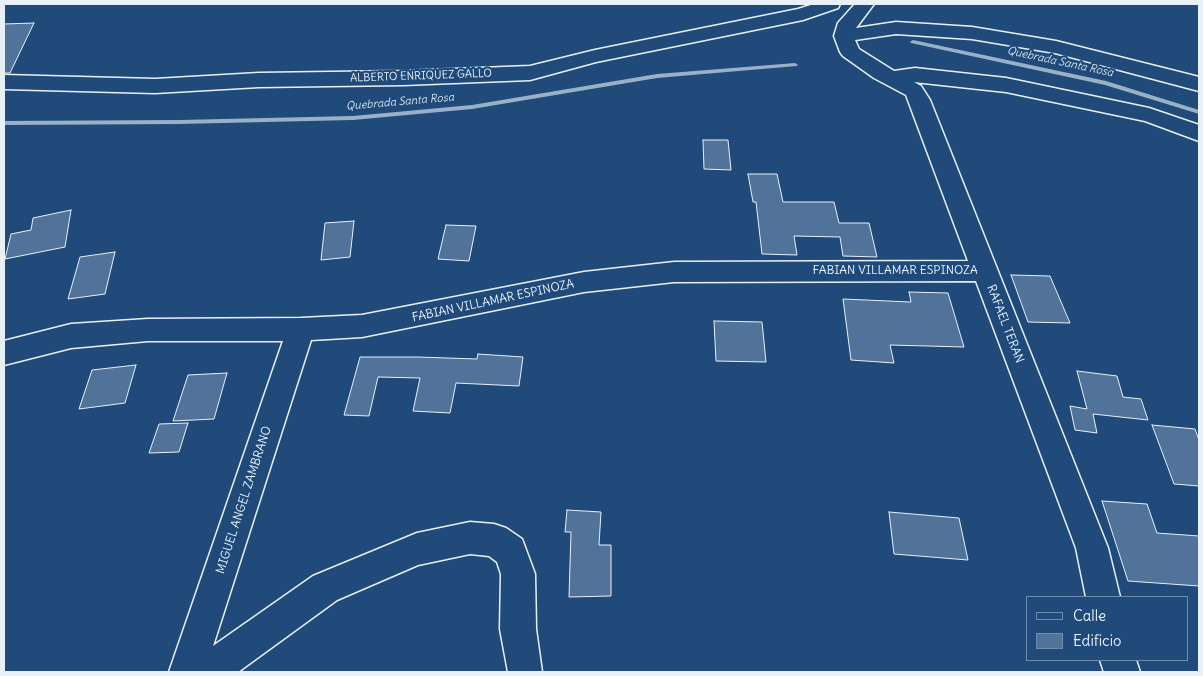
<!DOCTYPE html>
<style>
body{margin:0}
#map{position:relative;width:1203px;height:676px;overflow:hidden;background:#1f4a7a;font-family:Delius,sans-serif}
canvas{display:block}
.frame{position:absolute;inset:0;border:5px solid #e8f1f8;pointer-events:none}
.legend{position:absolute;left:1026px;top:596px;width:162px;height:65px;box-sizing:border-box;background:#1f4a7a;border:1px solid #6f8dac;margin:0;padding:6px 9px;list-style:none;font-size:15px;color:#e8f1f8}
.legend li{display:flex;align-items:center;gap:10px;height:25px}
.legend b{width:25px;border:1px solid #6f8dac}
</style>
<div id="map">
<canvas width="1203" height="676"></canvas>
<div class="frame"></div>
<ul class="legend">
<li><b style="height:6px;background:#1f4a7a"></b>Calle</li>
<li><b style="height:14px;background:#517399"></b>Edificio</li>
</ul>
</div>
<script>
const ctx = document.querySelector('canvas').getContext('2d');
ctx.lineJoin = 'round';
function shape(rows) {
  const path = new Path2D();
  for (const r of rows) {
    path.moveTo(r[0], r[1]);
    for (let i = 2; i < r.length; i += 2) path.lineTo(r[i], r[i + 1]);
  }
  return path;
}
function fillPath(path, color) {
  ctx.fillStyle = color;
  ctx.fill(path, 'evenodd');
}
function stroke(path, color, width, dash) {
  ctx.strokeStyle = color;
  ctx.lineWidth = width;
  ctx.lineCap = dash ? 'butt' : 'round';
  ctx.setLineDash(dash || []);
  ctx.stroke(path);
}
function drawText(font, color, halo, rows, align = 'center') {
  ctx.font = font + ' Delius,sans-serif';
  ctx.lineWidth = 4.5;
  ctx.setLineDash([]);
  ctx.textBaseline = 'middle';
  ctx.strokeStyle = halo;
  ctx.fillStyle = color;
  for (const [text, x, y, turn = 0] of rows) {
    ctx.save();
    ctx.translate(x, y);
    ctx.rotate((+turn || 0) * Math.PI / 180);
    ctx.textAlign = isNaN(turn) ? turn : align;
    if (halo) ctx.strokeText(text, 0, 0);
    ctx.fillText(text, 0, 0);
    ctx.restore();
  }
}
fillPath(shape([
 [913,40,1106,81,1199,110,1199,114,1105,85,911,43,910,42,913,40],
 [795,63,798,65,797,66,657,78,472,109,353,120,179,124,4,125,4,121,179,120,353,116,472,105,657,74,795,63]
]), '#9ab0c7');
const building = shape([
 [34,23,10,73,4,73,4,24,34,23],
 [703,140,728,140,731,170,704,169,703,140],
 [748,174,777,174,783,202,834,202,839,223,869,223,877,257,843,256,840,237,794,236,797,255,762,254,756,202,753,202,748,174],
 [71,210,65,247,5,259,11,234,31,230,33,218,71,210],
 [354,221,350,257,321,260,325,223,354,221],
 [446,225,476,226,469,261,438,259,446,225],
 [115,252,105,294,68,299,80,257,115,252],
 [1011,275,1050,276,1070,323,1028,322,1011,275],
 [909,292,948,293,964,347,890,345,894,363,851,360,843,299,911,302,909,292],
 [714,321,762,322,766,362,716,361,714,321],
 [478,354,523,357,519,386,456,383,450,413,413,411,420,378,378,377,369,416,344,415,360,357,418,357,477,359,478,354],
 [136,365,125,403,79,409,92,370,136,365],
 [1077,371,1117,376,1123,397,1141,399,1148,420,1093,414,1097,433,1075,430,1070,406,1087,409,1077,371],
 [227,373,214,419,173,421,188,375,227,373],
 [188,423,179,452,149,453,159,424,188,423],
 [1152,425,1195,429,1199,440,1199,486,1174,484,1152,425],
 [1102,501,1147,504,1157,533,1199,536,1199,586,1128,581,1102,501],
 [567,510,601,512,599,545,611,545,611,596,569,597,571,532,565,532,567,510],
 [889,512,959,518,968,560,894,554,889,512]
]);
fillPath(building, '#517399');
stroke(building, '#e8f1f8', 1);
const minor = shape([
 [814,4,840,4,838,8,803,20,596,62,530,80,403,85,259,87,155,93,4,89,4,75,155,79,259,73,403,71,530,66,595,50,798,9,814,4],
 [855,4,874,4,856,28,896,22,972,27,1056,41,1199,77,1199,91,1055,53,972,39,896,34,855,40,859,49,894,71,915,68,1006,78,1149,108,1199,125,1199,141,1145,121,1006,92,914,82,921,86,930,100,1108,548,1120,597,1086,597,1076,548,976,281,674,282,584,292,362,337,311,340,213,646,313,576,417,533,470,522,494,524,506,528,522,539,535,574,536,629,542,672,508,672,500,629,501,574,497,562,489,556,470,554,418,565,337,600,238,672,169,672,283,341,148,341,71,348,4,365,4,341,71,324,148,319,301,318,362,315,584,272,674,262,968,261,906,95,874,78,843,56,840,52,834,36,838,23,855,4],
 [1100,660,1136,660,1140,672,1104,672,1100,660]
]);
stroke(minor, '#e8f1f8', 3);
fillPath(minor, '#1f4a7a');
drawText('italic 11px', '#d4e1ec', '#1f4a7a', [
 ["Quebrada Santa Rosa",1060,62,12],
 ["Quebrada Santa Rosa",400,102,-5]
]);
drawText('11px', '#e8f1f8', '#1f4a7a', [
 ["ALBERTO ENRIQUEZ GALLO",421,76,-2]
]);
drawText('12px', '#e8f1f8', '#1f4a7a', [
 ["FABIAN VILLAMAR ESPINOZA",895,271],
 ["FABIAN VILLAMAR ESPINOZA",493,301,-12],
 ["RAFAEL TERAN",1005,324,69],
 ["MIGUEL ANGEL ZAMBRANO",244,500,-72]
]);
</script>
